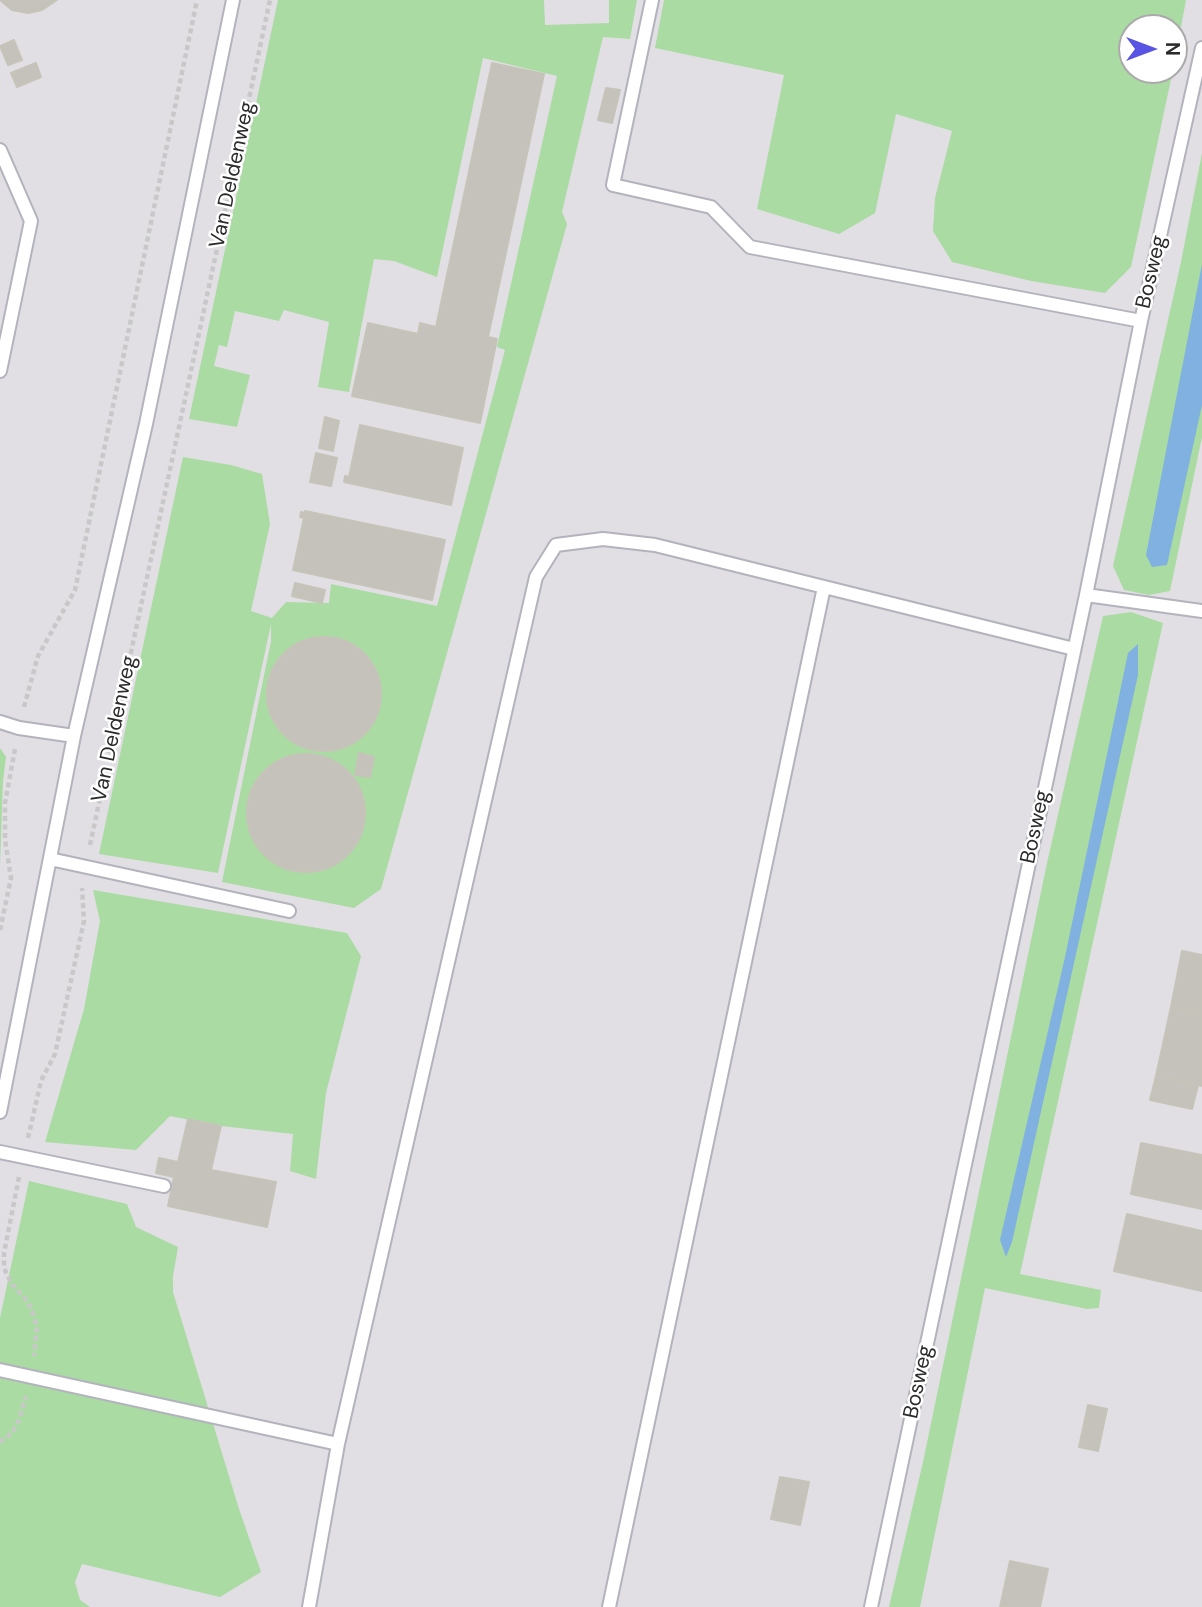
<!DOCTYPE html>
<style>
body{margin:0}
#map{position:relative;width:1202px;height:1607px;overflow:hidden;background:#ebe8df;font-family:"DM Sans",sans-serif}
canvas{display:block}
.north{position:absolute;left:1118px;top:14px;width:70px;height:70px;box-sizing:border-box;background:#fff;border:2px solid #aaa;border-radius:50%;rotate:90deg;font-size:19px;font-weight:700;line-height:28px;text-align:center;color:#2b2b2b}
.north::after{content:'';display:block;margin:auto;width:24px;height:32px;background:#5954e3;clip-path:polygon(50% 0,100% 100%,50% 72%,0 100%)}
</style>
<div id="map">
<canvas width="1202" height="1607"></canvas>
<div class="north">N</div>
</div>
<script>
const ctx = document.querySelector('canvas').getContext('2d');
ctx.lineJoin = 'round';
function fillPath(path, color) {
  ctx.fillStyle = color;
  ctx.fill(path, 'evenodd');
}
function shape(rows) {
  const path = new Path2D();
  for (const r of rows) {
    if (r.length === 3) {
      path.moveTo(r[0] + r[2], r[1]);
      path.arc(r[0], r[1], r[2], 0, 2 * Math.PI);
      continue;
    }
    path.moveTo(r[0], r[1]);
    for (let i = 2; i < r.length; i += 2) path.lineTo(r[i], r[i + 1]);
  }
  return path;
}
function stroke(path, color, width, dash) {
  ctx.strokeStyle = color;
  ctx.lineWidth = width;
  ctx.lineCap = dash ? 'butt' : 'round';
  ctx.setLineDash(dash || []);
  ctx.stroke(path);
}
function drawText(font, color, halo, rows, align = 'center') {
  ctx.font = font + ' "DM Sans",sans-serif';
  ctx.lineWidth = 5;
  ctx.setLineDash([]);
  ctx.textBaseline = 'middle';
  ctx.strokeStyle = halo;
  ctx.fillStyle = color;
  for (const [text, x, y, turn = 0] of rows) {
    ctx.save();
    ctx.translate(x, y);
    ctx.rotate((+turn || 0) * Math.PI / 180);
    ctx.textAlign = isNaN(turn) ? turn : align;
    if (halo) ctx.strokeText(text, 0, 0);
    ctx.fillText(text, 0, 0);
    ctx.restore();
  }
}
fillPath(shape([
 [0,0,1202,0,1202,1607,0,1607],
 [1132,28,1174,28,1174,70,1132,70]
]), '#e2dfe4');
fillPath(shape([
 [278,0,544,0,545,25,609,23,609,0,637,0,630,39,603,37,562,212,567,224,381,889,354,908,222,882,271,641,271,624,218,873,99,854,183,457,231,465,262,474,270,524,251,611,272,618,286,602,329,603,331,584,437,606,505,350,497,347,557,76,483,58,437,277,394,261,374,259,349,392,318,387,329,322,284,310,279,321,235,311,227,347,219,345,214,366,250,375,237,427,189,419],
 [664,0,1186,0,1174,64,1174,28,1132,28,1132,70,1173,70,1131,267,1105,293,1031,281,952,262,933,231,935,198,952,131,896,114,875,213,839,234,757,209,784,75,655,48],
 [1202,153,1202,437,1170,591,1149,595,1124,590,1113,566,1181,262],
 [1131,612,1163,623,1020,1274,1101,1290,1099,1308,1087,1309,985,1288,920,1607,889,1607,923,1462,1047,863,1103,616],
 [0,748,6,757,3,781,0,867],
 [93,890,347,933,361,956,326,1093,316,1179,290,1171,293,1134,221,1126,170,1116,136,1150,45,1142,84,1009,100,921],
 [29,1181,127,1204,136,1227,178,1247,173,1276,173,1292,239,1509,261,1572,220,1597,82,1564,75,1582,80,1600,90,1607,0,1607,0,1318]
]), '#a9dba3');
fillPath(shape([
 [1202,264,1202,405,1167,565,1152,567,1146,555],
 [1138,644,1138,675,1012,1242,1006,1257,1000,1240,1065,957,1128,653]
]), '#80b1e0');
const building = shape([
 [0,0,57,0,42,10,28,13,12,10,0,0],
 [14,40,22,60,8,65,0,46,14,40],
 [36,63,41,77,17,87,11,73,36,63],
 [492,63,544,74,488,337,497,339,480,423,352,396,368,323,418,334,420,323,436,327,492,63],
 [606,88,620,90,612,123,598,120,606,88],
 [325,417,339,421,333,451,319,448,325,417],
 [360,425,463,448,451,505,344,482,345,476,349,477,360,425],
 [316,453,337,458,331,486,310,482,316,453],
 [305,511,445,540,432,600,293,570,304,518,300,517,301,512,305,513,305,511],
 [295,583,325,590,322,603,292,596,295,583],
 [324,694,57],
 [359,753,374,757,370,777,355,775,359,753],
 [306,813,59],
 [1182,951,1202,955,1202,1013,1171,1007,1182,951],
 [1171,1007,1202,1013,1202,1086,1156,1076,1171,1007],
 [1156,1076,1198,1085,1192,1109,1150,1100,1156,1076],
 [188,1119,221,1126,211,1170,276,1182,267,1227,168,1206,174,1177,156,1173,159,1158,178,1162,188,1119],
 [1141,1143,1202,1155,1202,1209,1131,1194,1141,1143],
 [1127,1214,1202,1231,1202,1291,1114,1271,1127,1214],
 [1088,1405,1107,1409,1098,1451,1079,1447,1088,1405],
 [780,1477,809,1482,800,1525,771,1519,780,1477],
 [1010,1561,1048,1569,1040,1607,1000,1607,1010,1561]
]);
fillPath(building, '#c4c2ba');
stroke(building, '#c6c4b9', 2);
const service = shape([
 [652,0,613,185,711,207,750,247,1141,321],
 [0,150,31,221,0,371],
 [1086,595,1202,611],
 [0,722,19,728,74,736],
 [50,859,289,911],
 [0,1112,74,736,146,424,233,0],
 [0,1152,164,1186],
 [0,1370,338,1444],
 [309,1607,338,1444,536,577,556,545,603,539,655,545,1074,649],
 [609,1607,824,587],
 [871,1607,1086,595,1141,321,1202,48]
]);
stroke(service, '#b3b3bd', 16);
stroke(shape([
 [24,707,38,656,75,590,197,0],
 [90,845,270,0],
 [0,930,11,878,5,840,5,803,15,749],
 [28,1138,41,1081,55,1054,84,921,82,888],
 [19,1177,4,1253,4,1268,11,1283,28,1302,33,1314,37,1327,34,1356],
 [0,1442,12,1433,19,1420,26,1396]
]), '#c8c8c8', 4.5, [5, 3.5]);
stroke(service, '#fff', 12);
drawText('21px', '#2b2b2b', '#fff', [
 ["Van Deldenweg",233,175,-78],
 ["Bosweg",1152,272,-77],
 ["Van Deldenweg",115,729,-78],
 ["Bosweg",1036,827,-78],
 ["Bosweg",919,1382,-78]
]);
</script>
